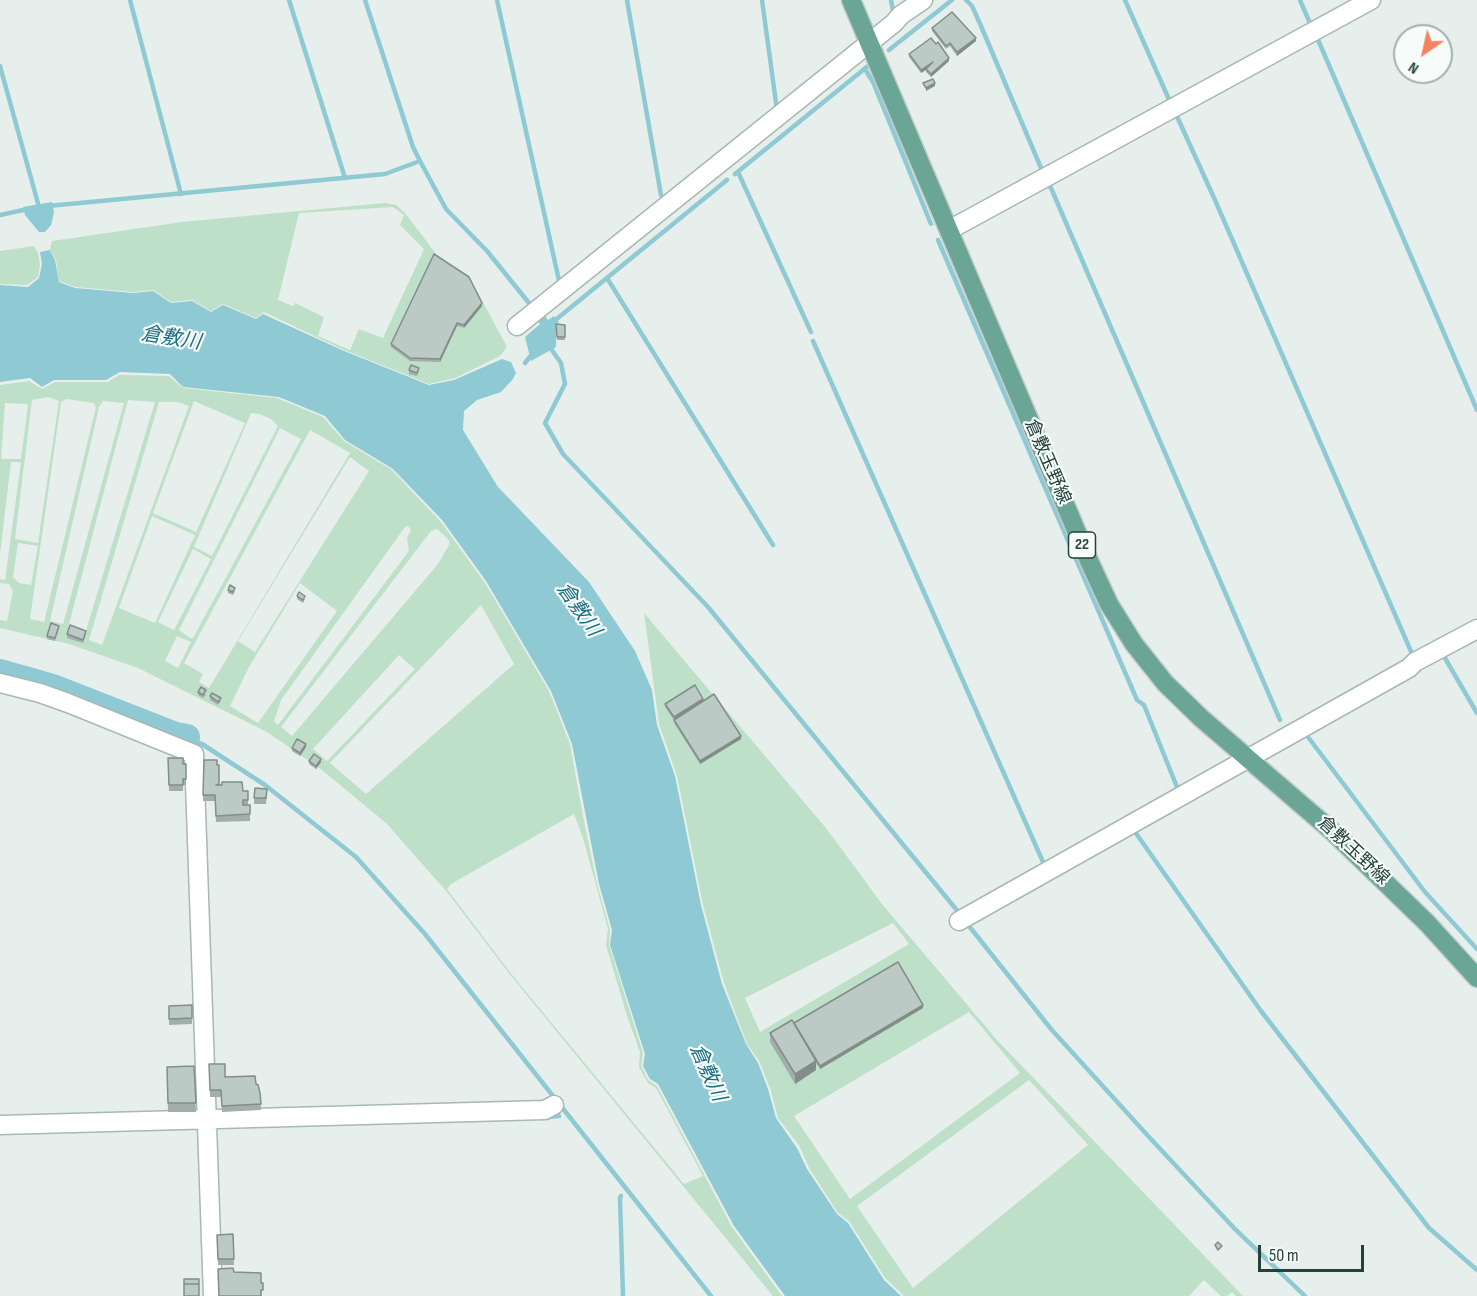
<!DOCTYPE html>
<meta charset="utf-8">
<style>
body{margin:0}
#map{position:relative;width:1477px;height:1296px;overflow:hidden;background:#e6efeb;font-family:"Sofia Sans Condensed",sans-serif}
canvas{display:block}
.north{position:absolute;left:1393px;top:24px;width:60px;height:60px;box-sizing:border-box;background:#f7fbf9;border:2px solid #a3b1ad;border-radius:50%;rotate:214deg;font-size:16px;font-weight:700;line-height:24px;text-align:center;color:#24423a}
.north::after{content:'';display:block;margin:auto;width:21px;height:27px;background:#f4845f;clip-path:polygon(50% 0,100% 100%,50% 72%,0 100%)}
.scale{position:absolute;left:1258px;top:1245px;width:106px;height:27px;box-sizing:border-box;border:3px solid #24423a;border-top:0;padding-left:8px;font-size:18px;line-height:21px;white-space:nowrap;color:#24423a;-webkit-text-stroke:4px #f7fbf9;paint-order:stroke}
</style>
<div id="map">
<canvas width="1477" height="1296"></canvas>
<div class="north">N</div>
<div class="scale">50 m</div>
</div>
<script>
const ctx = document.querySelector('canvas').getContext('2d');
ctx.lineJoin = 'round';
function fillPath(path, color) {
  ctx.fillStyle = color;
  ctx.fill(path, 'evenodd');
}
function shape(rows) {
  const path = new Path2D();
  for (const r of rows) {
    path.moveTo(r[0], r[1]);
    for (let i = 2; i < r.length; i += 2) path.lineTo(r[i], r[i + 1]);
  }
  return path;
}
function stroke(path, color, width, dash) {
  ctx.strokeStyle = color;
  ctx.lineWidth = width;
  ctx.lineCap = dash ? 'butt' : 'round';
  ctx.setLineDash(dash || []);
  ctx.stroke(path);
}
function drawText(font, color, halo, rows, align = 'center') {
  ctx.font = font + ' "Sofia Sans Condensed","Noto Sans JP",sans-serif';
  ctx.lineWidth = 4.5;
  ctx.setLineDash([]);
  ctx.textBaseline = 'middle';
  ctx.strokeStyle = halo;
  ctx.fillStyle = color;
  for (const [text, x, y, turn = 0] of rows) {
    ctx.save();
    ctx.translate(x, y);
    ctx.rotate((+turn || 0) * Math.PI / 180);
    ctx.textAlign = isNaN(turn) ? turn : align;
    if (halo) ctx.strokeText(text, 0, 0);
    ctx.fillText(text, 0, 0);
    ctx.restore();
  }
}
fillPath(shape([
 [385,203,396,205,405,213,440,259,470,278,507,347,500,356,455,378,429,384,344,350,264,312,256,318,223,304,211,311,192,300,171,302,153,290,133,292,75,287,59,281,56,260,50,249,52,241,182,222],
 [393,207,404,215,400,225,424,249,383,338,359,329,350,350,318,336,324,317,295,303,293,306,278,300,299,213],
 [469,280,464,328,457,326,440,362],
 [34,246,38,253,40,264,38,277,27,285,0,284,0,251],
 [119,375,169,376,183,388,277,398,323,417,344,441,392,470,441,522,485,583,549,691,570,744,583,816,597,884,610,930,609,945,643,1053,641,1066,648,1080,657,1086,732,1227,782,1296,773,1296,508,972,447,892,386,823,322,770,267,732,138,668,69,644,0,628,0,620,7,621,13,591,9,584,0,583,0,579,5,580,21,462,11,462,0,554,0,385,29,381,42,389,55,382,108,382],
 [48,397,59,401,38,543,15,539,32,400],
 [66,399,94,403,96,407,44,622,30,619,61,402],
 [128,400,155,402,85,634,68,628],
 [103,401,124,403,63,624,50,621,99,407],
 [194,401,245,423,196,532,153,513],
 [159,402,178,402,189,406,102,645,89,640],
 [5,403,28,404,21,459,1,459],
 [251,413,259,414,271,419,278,426,212,556,194,547],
 [280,428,301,439,193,638,190,638,179,630],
 [310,430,350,453,209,688,199,682,203,674,184,663],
 [350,457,369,471,255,652,238,641],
 [152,516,195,535,155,623,119,608],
 [408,526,411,530,407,538,409,551,278,725,274,721,281,700,405,527],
 [437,529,449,540,449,545,438,564,292,736,281,727,431,531],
 [18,543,38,546,31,585,19,583,13,577],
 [193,549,211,559,174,630,158,622],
 [300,583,337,611,258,723,230,706,249,667],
 [481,605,514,664,366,794,330,763],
 [177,636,191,642,178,668,165,661],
 [399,655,415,669,327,761,313,749],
 [574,814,583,838,608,929,606,945,627,1016,640,1052,639,1067,648,1083,656,1088,703,1176,684,1184,509,971,447,889,451,884],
 [644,613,826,828,882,904,997,1040,1243,1296,1236,1296,1232,1292,1227,1296,1221,1296,1204,1280,1189,1296,904,1296,885,1278,849,1221,838,1213,809,1168,800,1147,778,1118,770,1088,759,1061,747,1044,724,983,703,905,677,776,659,724],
 [893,923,909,944,760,1032,745,998],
 [969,1012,1020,1073,850,1199,794,1116],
 [1029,1080,1088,1145,913,1288,857,1206]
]), '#bfe0c8');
fillPath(shape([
 [52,202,54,213,51,225,45,232,39,232,25,215,23,207],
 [50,250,55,260,59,282,75,288,133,293,153,291,171,303,192,301,211,312,223,305,256,319,263,314,344,351,429,385,454,380,502,359,511,362,516,373,513,379,501,392,477,400,464,411,463,430,498,487,589,582,635,651,652,690,657,725,675,776,701,905,722,984,746,1044,758,1063,768,1089,776,1118,797,1148,807,1169,837,1214,848,1223,884,1280,901,1296,785,1296,734,1226,658,1084,650,1079,643,1066,645,1054,610,945,612,930,599,884,572,744,551,691,486,581,442,520,393,469,345,440,325,416,279,397,183,387,170,374,120,372,106,380,54,380,42,387,30,378,0,382,0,285,28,287,39,278,42,264,40,252],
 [543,313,548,320,554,316,559,322,556,325,556,347,531,361,525,337,540,324,536,319]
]), '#8ec9d4');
stroke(shape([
 [130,0,181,194],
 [289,0,345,178],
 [365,0,413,147,420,161],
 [497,0,560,285],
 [627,0,661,195],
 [762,0,777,110],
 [891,0,894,16],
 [966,0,972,6,981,26,1041,168,1042,174],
 [1125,0,1171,104],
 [1300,0,1312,28],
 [1316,35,1477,410],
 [889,50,952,0],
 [0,66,39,207],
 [865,69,873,82,931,224],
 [1175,112,1215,200,1413,656],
 [738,172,811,332],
 [735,174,868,66],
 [1045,182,1051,188,1280,720],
 [48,206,385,174,420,161,446,209,487,251,533,308],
 [0,215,28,209],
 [938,240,1137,700,1144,705,1179,792],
 [607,278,773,545],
 [553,322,727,180],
 [813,341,1043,862],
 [549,346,561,363,565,384,545,423,563,454,708,607,960,914],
 [525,363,532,354],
 [1442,653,1477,713],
 [1305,733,1425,892,1477,949],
 [187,737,202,744,265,785,356,857,425,934,711,1296],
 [1133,829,1261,1011,1429,1228,1477,1270],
 [965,921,1051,1029,1149,1137,1234,1228,1305,1296],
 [548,1117,559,1116],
 [621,1196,620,1198,623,1296]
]), '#8ec9d4', 4.5);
stroke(shape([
 [0,672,53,687,176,735,187,737]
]), '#8ec9d4', 26);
const minor = shape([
 [949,230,1371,0],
 [517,326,894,23,901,15,923,0],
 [0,683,40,693,68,703,194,754,213,1296],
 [959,921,1409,668,1415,662,1477,629],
 [0,1125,545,1110,554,1105]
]);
const major = shape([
 [851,0,1090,563,1109,604,1134,644,1165,683,1201,718,1332,831,1427,923,1477,978]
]);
stroke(minor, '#a8b8b2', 21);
stroke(major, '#c2cac8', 21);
stroke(minor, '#fff', 18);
stroke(major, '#6aa596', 18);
fillPath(shape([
 [932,28,976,41,957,56,950,46,946,49,932,31],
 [909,54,949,61,931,77,926,72,926,70,921,73,909,57],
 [482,306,464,328,457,326,440,362,410,361,391,347,391,344],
 [556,324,565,325,565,340,557,340],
 [409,370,419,371,417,376,409,374],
 [228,590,235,591,233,595,228,593],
 [297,596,305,599,303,603,297,599],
 [59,629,55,641,47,639,47,636],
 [67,634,86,634,83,643,67,638],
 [198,692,206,694,203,698,198,695],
 [210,696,221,701,218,705,210,700],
 [703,701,741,739,700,764,674,723,675,719,674,720,665,707,665,704],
 [306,747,300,756,292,751,292,748],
 [168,758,183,764,186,779,186,785,183,785,183,791,169,791],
 [309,761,321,762,316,769,309,764],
 [217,765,219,765,219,785,243,791,248,791,248,805,250,805,250,821,216,822,215,801,203,801,203,795],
 [255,788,267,795,266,804,254,804],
 [192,1005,192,1024,169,1025,169,1006],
 [923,1008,820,1069,816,1063,816,1070,795,1084,770,1042,770,1033,794,1024],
 [209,1064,225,1077,256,1084,260,1093,261,1110,222,1112,221,1097,210,1097],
 [194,1066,196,1112,168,1112,167,1067],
 [233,1234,234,1265,218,1265,217,1235]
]), '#a1aea9');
fillPath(shape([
 [976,38,976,41,957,56,957,52],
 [949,58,949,61,931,77,931,74],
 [933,62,933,65,921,73,921,70],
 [935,83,935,86,926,91,926,88],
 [482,303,482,306,464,328,464,325],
 [457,323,457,326,440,362,440,359],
 [703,699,703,702,674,720,674,717],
 [741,736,741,739,700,764,700,761],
 [306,744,306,747,300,756,300,753],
 [321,759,321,762,316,769,316,766],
 [923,1005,923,1008,820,1069,820,1066],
 [816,1061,816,1070,795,1084,795,1074]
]), '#838d89');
const building = shape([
 [952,12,976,38,957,52,950,43,946,46,932,28,952,12],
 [931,38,936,44,938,42,949,58,931,74,926,69,933,62,921,70,909,54,931,38],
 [933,79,935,83,926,88,923,83,933,79],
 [434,254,469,277,482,303,464,325,457,323,440,359,410,358,391,344,434,254],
 [556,324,565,325,565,337,557,337,556,324],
 [411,365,419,368,417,373,409,370,411,365],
 [230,585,235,588,233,592,228,590,230,585],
 [299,592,305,596,303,600,297,596,299,592],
 [51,623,59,626,55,638,47,636,51,623],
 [70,625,86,631,83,640,67,634,70,625],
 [695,685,703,699,674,717,665,704,695,685],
 [201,687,206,690,203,695,198,692,201,687],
 [212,693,221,698,218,702,210,696,212,693],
 [714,694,741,736,700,761,674,720,714,694],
 [297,739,306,744,300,753,292,748,297,739],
 [314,754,321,759,316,766,309,761,314,754],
 [168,758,183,758,183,764,186,764,186,779,183,779,183,785,169,785,168,758],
 [204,760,217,760,217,765,219,765,219,784,216,785,222,785,222,782,242,782,243,791,248,791,248,800,243,800,243,805,250,805,250,814,216,816,215,795,203,795,204,760],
 [255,788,267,789,266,798,254,798,255,788],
 [898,962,923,1005,820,1066,794,1023,898,962],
 [192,1005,192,1018,169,1019,169,1006,192,1005],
 [792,1020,816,1061,795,1074,770,1033,792,1020],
 [209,1064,225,1064,225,1077,255,1076,256,1084,258,1085,260,1093,261,1104,222,1106,221,1090,210,1090,209,1064],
 [194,1066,196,1103,168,1103,167,1067,194,1066],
 [233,1234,234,1259,218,1259,217,1235,233,1234],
 [1218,1242,1222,1246,1218,1250,1215,1245,1218,1242],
 [233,1268,234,1272,261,1273,261,1283,263,1283,263,1290,261,1290,261,1296,219,1296,218,1269,233,1268],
 [184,1279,199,1279,199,1284,184,1284,184,1288,184,1279],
 [184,1284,199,1284,199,1296,184,1296,184,1284]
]);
fillPath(building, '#bbcac4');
stroke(building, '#838d89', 1.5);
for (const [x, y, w] of [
 [1082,545,27]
]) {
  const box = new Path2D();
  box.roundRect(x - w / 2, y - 13, w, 26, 4.5);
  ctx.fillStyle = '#f7fbf9';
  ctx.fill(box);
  stroke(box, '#24423a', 1.5);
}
drawText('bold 16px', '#24423a', null, [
 ["22",1082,545]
]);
drawText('18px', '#24423a', '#f7fbf9', [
 ["倉敷玉野線",1047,462,67],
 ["倉敷玉野線",1353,851,43]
]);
drawText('italic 20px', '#1c6f80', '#f7fbf9', [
 ["倉敷川",171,339,9],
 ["倉敷川",578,610,55],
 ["倉敷川",707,1073,66]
]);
</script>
